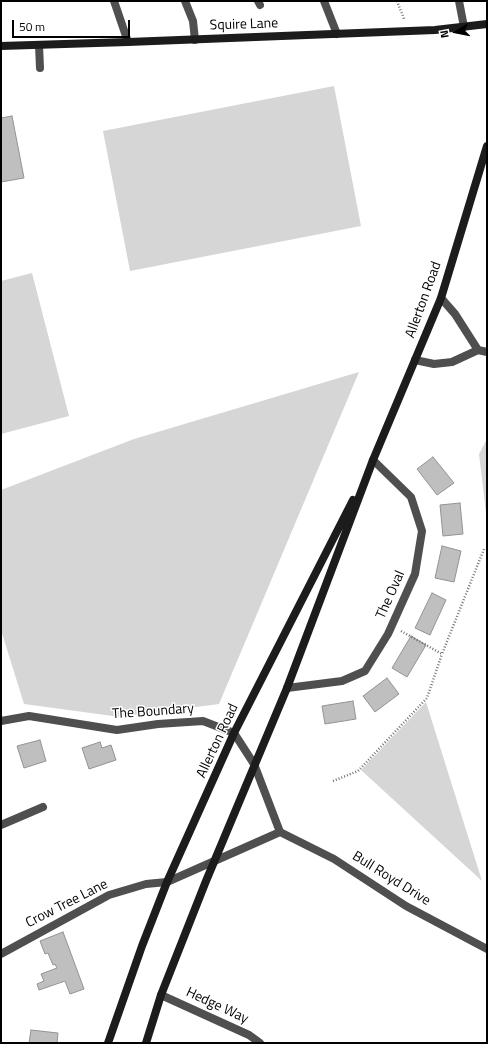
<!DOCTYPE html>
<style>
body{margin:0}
#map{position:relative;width:488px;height:1044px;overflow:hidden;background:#fff;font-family:"Titillium Web",sans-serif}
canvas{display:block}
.frame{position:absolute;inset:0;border:2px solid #000;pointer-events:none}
.north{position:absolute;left:436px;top:12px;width:40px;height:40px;-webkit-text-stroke:3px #fff;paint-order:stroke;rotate:260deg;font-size:11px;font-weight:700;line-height:16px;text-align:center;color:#000}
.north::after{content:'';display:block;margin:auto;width:14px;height:18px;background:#000;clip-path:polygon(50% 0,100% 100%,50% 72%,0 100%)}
.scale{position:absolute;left:12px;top:20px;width:118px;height:18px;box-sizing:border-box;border:2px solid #000;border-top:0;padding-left:5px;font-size:12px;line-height:14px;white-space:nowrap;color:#000;-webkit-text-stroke:3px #fff;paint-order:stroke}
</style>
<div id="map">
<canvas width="488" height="1044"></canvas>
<div class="frame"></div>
<div class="north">N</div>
<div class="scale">50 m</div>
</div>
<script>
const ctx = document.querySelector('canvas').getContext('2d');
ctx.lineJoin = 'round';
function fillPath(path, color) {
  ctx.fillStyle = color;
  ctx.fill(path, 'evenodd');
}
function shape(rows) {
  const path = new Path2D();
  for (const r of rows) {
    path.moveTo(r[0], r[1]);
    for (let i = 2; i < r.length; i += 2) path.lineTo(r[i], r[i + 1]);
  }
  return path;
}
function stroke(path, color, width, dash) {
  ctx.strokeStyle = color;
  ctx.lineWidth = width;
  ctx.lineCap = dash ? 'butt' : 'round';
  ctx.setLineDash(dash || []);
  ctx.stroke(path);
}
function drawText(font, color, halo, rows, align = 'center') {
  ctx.font = font + ' "Titillium Web",sans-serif';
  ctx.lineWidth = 3;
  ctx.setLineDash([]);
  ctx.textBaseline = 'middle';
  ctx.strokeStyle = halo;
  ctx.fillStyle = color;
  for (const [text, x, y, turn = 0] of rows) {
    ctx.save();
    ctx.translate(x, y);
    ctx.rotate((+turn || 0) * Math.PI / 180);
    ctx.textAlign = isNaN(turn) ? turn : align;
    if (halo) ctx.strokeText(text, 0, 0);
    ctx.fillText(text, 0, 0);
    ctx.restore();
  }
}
fillPath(shape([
 [334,86,361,226,130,271,103,131],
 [32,273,69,416,1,434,1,281],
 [359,372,219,704,120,717,24,704,1,630,1,490,134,439],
 [487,439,487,521,479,454],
 [426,702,482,881,361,770]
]), '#d6d6d6');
const building = shape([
 [12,116,24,178,1,182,1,118,12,116],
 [433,457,454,483,437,495,417,469,433,457],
 [460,503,463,534,443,536,440,505,460,503],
 [442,546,461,551,454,582,435,578,442,546],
 [432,593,446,600,430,635,415,628,432,593],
 [411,636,426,645,407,677,392,668,411,636],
 [387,678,399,694,375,712,363,696,387,678],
 [353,701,356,719,325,724,322,706,353,701],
 [40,740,46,761,24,768,17,746,40,740],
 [100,742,102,748,111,745,116,760,89,769,82,748,100,742],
 [63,932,84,989,70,994,65,981,39,990,37,984,44,981,41,974,57,968,55,964,53,965,48,953,45,954,40,941,63,932],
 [31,1030,58,1033,57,1043,29,1043,31,1030]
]);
fillPath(building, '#bfbfbf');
stroke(building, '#939393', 1);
stroke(shape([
 [397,1,404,19],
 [401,631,442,654,484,549],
 [333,781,358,771,427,698,442,654]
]), '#717171', 2.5, [1, 2]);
stroke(shape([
 [185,1,193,21,195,40],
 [324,1,337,34],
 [459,1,464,27],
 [39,45,40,68],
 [1,825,43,807]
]), '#4f4f4f', 8);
stroke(shape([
 [114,1,128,42],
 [258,1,260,5],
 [441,298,455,314,478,350,487,352],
 [415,360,434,364,452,362,478,350],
 [287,688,342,681,365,671,388,634,415,574,422,531,411,497,373,460],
 [1,721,29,716,117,730,158,724,203,721,234,733,254,764,280,832,334,859,406,906,487,949],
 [1,954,109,895,146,884,167,882,280,832],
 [161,995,249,1035,260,1043]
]), '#4f4f4f', 8);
stroke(shape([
 [1,46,128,42,435,30,487,24],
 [108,1043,142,946,167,882,234,733,353,500],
 [146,1043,161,995,206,881,287,688,373,460,441,298,487,146]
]), '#1c1c1c', 8);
drawText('14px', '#000', '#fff', [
 ["Squire Lane",244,25,-2],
 ["Allerton Road",424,300,-70],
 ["The Oval",391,595,-66],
 ["The Boundary",153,712,-4],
 ["Allerton Road",218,741,-65],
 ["Bull Royd Drive",391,879,32],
 ["Crow Tree Lane",67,904,-27],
 ["Hedge Way",217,1006,25]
]);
</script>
